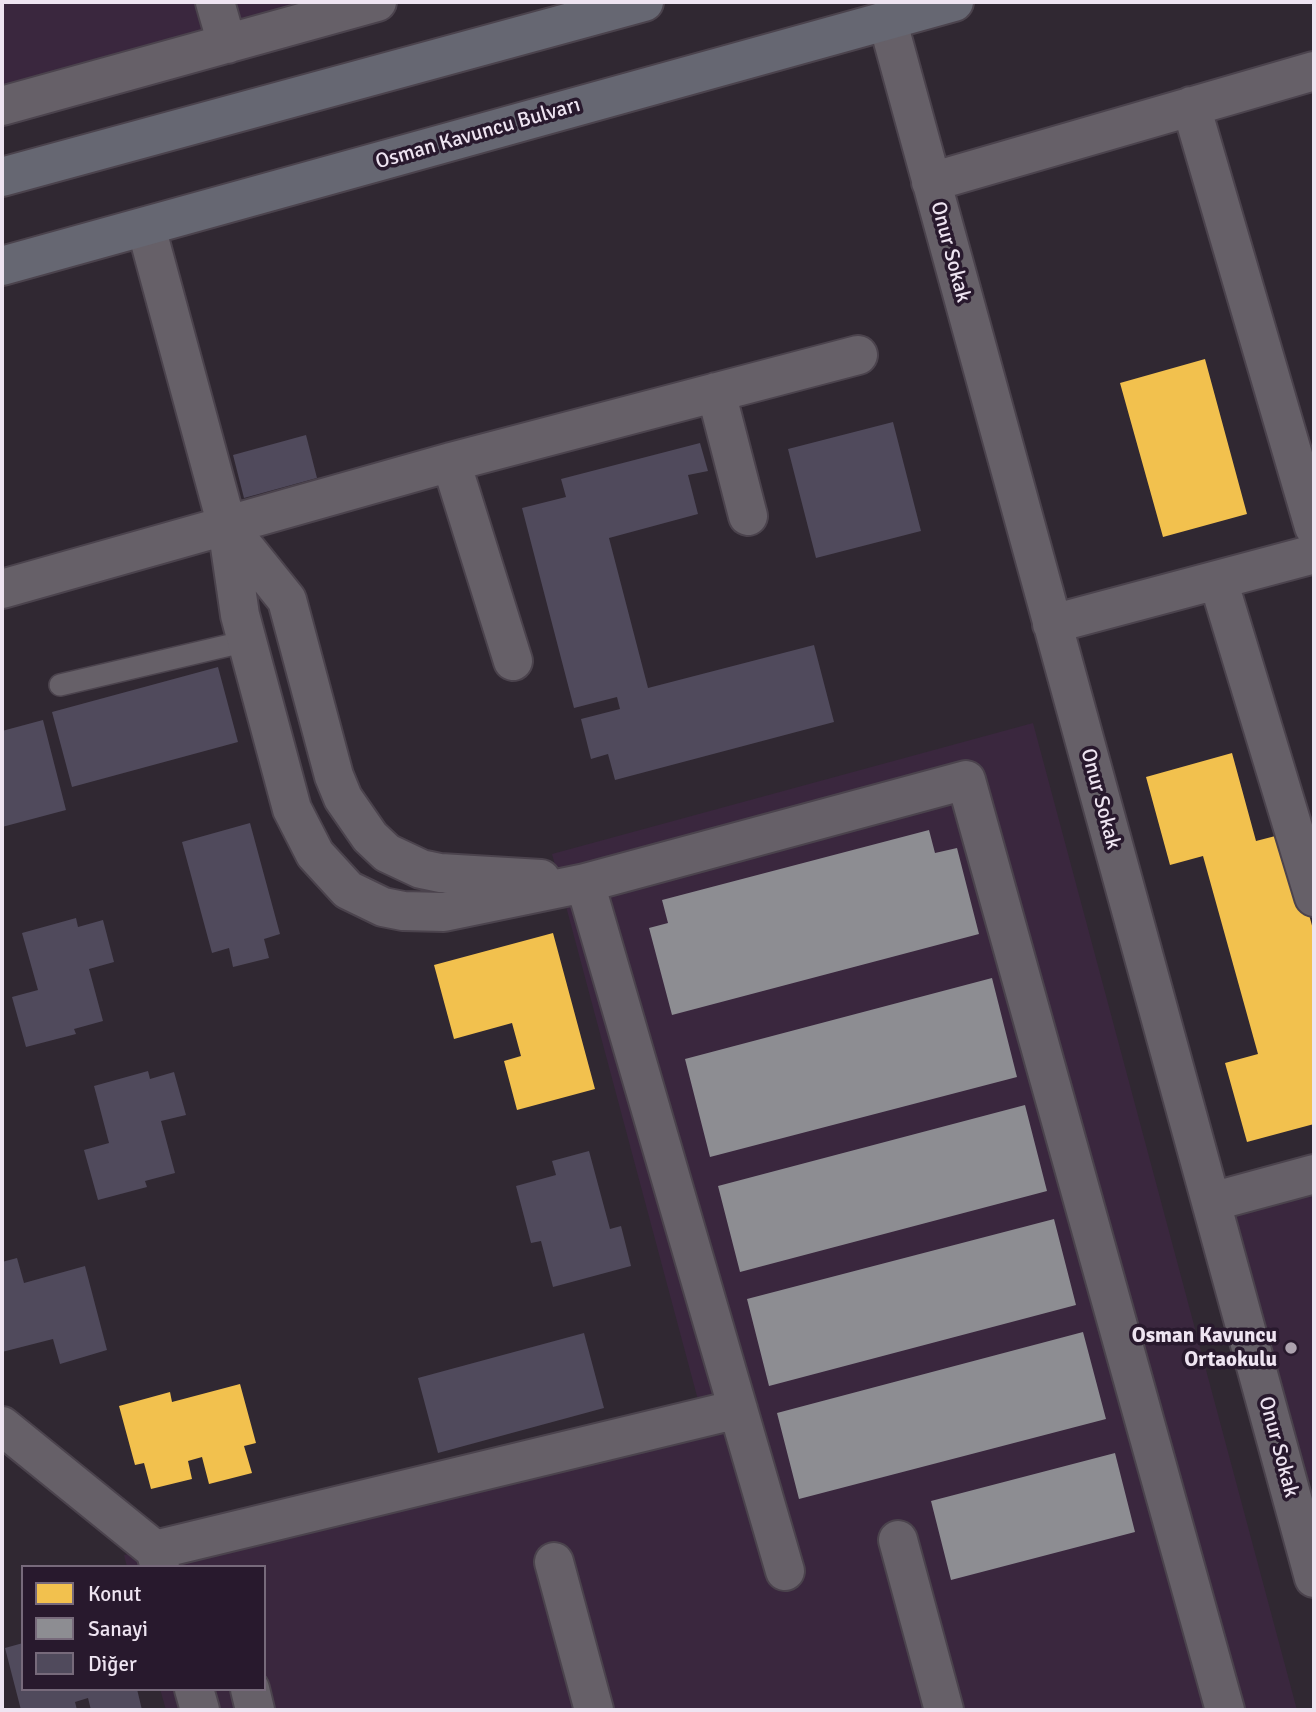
<!DOCTYPE html>
<meta charset="utf-8">
<style>
body{margin:0}
#map{position:relative;width:1316px;height:1712px;overflow:hidden;background:#302832;font-family:Signika,sans-serif}
canvas{display:block}
.frame{position:absolute;inset:0;border:4px solid #eee4f1;pointer-events:none}
.legend{position:absolute;left:21px;top:1565px;width:245px;height:126px;box-sizing:border-box;background:#28192d;border:2px solid #776a7b;margin:0;padding:9px 12px;list-style:none;font-size:21px;color:#eee4f1}
.legend li{display:flex;align-items:center;gap:14px;height:35px}
.legend b{width:35px;border:2px solid #776a7b}
</style>
<div id="map">
<canvas width="1316" height="1712"></canvas>
<div class="frame"></div>
<ul class="legend">
<li><b style="height:19px;background:#f2c14e"></b>Konut</li>
<li><b style="height:19px;background:#8d8d92"></b>Sanayi</li>
<li><b style="height:19px;background:#504a5c"></b>Diğer</li>
</ul>
</div>
<script>
const ctx = document.querySelector('canvas').getContext('2d');
ctx.lineJoin = 'round';
function fillPath(path, color) {
  ctx.fillStyle = color;
  ctx.fill(path, 'evenodd');
}
function shape(rows) {
  const path = new Path2D();
  for (const r of rows) {
    path.moveTo(r[0], r[1]);
    for (let i = 2; i < r.length; i += 2) path.lineTo(r[i], r[i + 1]);
  }
  return path;
}
function stroke(path, color, width, dash) {
  ctx.strokeStyle = color;
  ctx.lineWidth = width;
  ctx.lineCap = dash ? 'butt' : 'round';
  ctx.setLineDash(dash || []);
  ctx.stroke(path);
}
function drawText(font, color, halo, rows, align = 'center') {
  ctx.font = font + ' Signika,sans-serif';
  ctx.lineWidth = 7;
  ctx.setLineDash([]);
  ctx.textBaseline = 'middle';
  ctx.strokeStyle = halo;
  ctx.fillStyle = color;
  for (const [text, x, y, turn = 0] of rows) {
    ctx.save();
    ctx.translate(x, y);
    ctx.rotate((+turn || 0) * Math.PI / 180);
    ctx.textAlign = isNaN(turn) ? turn : align;
    if (halo) ctx.strokeText(text, 0, 0);
    ctx.fillText(text, 0, 0);
    ctx.restore();
  }
}
fillPath(shape([
 [2,2,301,2,2,88],
 [1033,723,1297,1710,166,1710,160,1689,264,1689,264,1567,127,1567,124,1555,698,1400,552,854],
 [1314,1194,1314,1479,1305,1482,1232,1217]
]), '#3a273e');
fillPath(shape([
 [1205,359,1247,514,1163,537,1120,383],
 [1232,753,1256,841,1287,833,1314,933,1314,1124,1247,1142,1225,1063,1258,1054,1203,856,1170,865,1146,777],
 [553,933,595,1089,517,1110,504,1061,521,1056,512,1023,454,1039,434,965],
 [240,1384,256,1443,244,1446,252,1473,209,1484,202,1457,188,1461,192,1479,151,1489,144,1463,135,1465,119,1406,170,1392,172,1402]
]), '#f2c14e');
fillPath(shape([
 [929,830,935,853,957,848,979,934,672,1015,649,928,668,923,662,900],
 [992,978,1017,1077,710,1157,685,1059],
 [1025,1105,1047,1191,740,1272,718,1186],
 [1054,1219,1076,1305,769,1386,747,1299],
 [1083,1332,1106,1419,799,1499,777,1413],
 [1115,1453,1135,1532,951,1580,931,1501]
]), '#8d8d92');
fillPath(shape([
 [893,422,921,531,816,558,788,449],
 [306,435,317,478,244,498,233,455],
 [700,443,708,471,688,475,698,514,609,538,648,688,814,645,834,722,615,780,608,754,591,759,581,719,620,709,617,697,574,708,522,508,566,497,561,479],
 [218,667,238,742,72,787,52,712],
 [43,720,66,810,2,827,2,731],
 [250,823,280,934,264,939,269,958,233,967,229,948,212,953,182,842],
 [76,918,78,927,103,920,114,962,89,969,103,1021,74,1029,76,1034,26,1047,12,997,38,990,22,933],
 [148,1071,150,1079,174,1072,186,1115,161,1121,175,1173,145,1181,147,1187,98,1200,84,1150,109,1143,94,1086],
 [589,1151,610,1229,621,1226,631,1266,553,1287,541,1241,531,1243,516,1186,556,1175,552,1161],
 [17,1258,24,1283,85,1266,107,1350,60,1364,53,1339,2,1352,2,1262],
 [584,1333,604,1408,438,1453,418,1378],
 [23,1643,23,1689,137,1689,142,1710,91,1710,88,1698,75,1702,77,1710,21,1710,5,1648]
]), '#504a5c');
const lane = shape([
 [60,685,247,641]
]);
const street = shape([
 [215,2,227,44],
 [887,19,1314,1578],
 [2,106,377,2],
 [1191,106,1314,527],
 [931,182,1314,71],
 [146,227,227,526,240,615,292,809,315,854,348,890,383,907,403,911,444,912,585,883,966,780,1225,1710],
 [716,392,748,516],
 [451,462,513,661],
 [229,528,287,600,334,776,343,798,370,837,387,853,421,869,440,873,541,879],
 [1218,580,1314,897],
 [2,589,451,462,858,355],
 [1052,624,1314,554],
 [585,883,785,1571],
 [1211,1202,1314,1174],
 [2,1426,155,1550,160,1567],
 [898,1540,944,1710],
 [155,1550,738,1409],
 [554,1562,594,1710],
 [194,1689,200,1710],
 [250,1689,255,1710]
]);
const highway = shape([
 [2,177,644,2],
 [2,266,954,2]
]);
stroke(lane, '#4b434d', 24);
stroke(street, '#4b434d', 42);
stroke(highway, '#4b434d', 42);
stroke(lane, '#666068', 21);
stroke(street, '#666068', 38);
stroke(highway, '#666772', 38);
for (const [x, y, r, color] of [
 [1291,1348,7,"#aca2ae"]
]) {
  const dot = new Path2D();
  dot.arc(x, y, r, 0, 2 * Math.PI);
  ctx.fillStyle = color;
  ctx.fill(dot);
  stroke(dot, '#28192d', 2.5);
}
drawText('21px', '#eee4f1', '#28192d', [
 ["Osman Kavuncu Bulvarı",478,134,-16],
 ["Onur Sokak",950,252,75],
 ["Onur Sokak",1100,799,75],
 ["Onur Sokak",1278,1447,75]
]);
drawText('bold 21px', '#eee4f1', '#28192d', [
 ["Osman Kavuncu",1277,1336],
 ["Ortaokulu",1277,1360]
], 'right');
</script>
